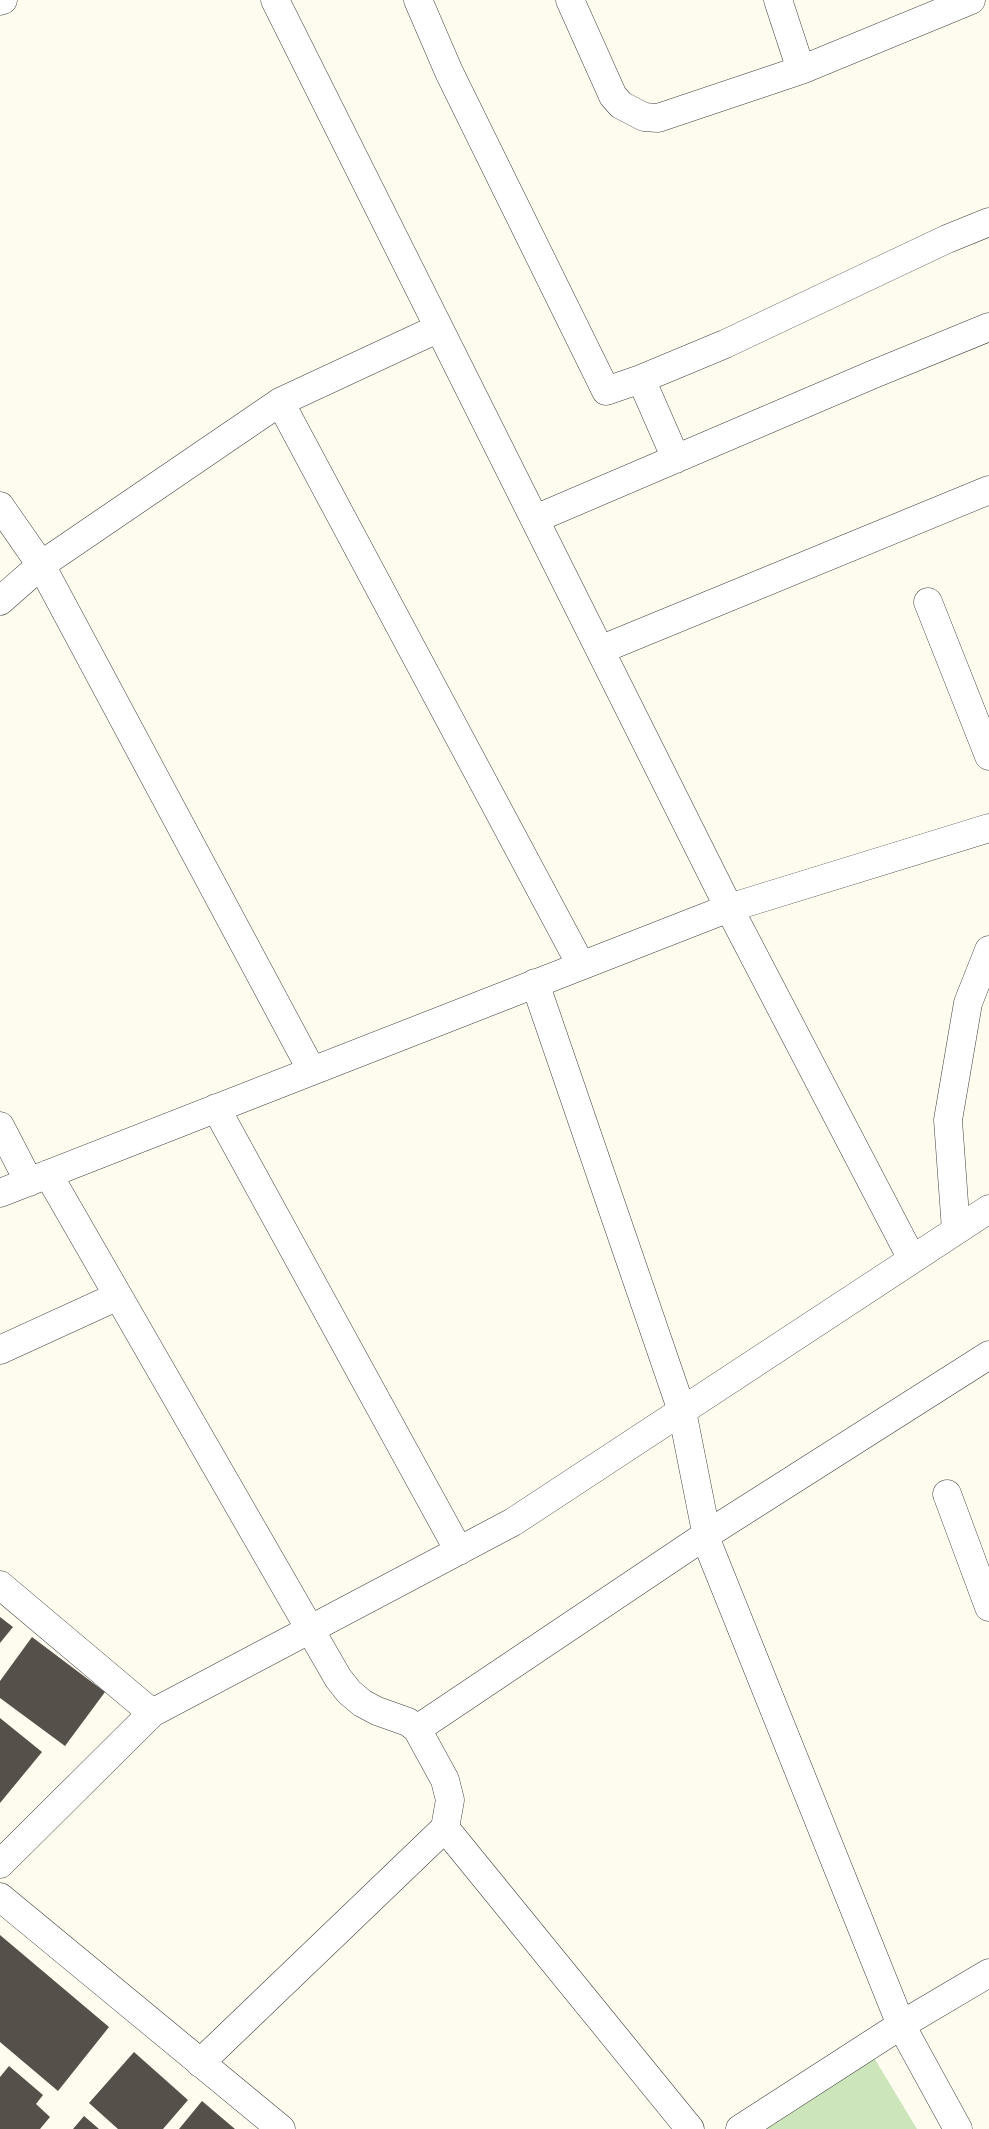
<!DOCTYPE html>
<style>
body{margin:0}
canvas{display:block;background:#fefcee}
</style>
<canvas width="989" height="2129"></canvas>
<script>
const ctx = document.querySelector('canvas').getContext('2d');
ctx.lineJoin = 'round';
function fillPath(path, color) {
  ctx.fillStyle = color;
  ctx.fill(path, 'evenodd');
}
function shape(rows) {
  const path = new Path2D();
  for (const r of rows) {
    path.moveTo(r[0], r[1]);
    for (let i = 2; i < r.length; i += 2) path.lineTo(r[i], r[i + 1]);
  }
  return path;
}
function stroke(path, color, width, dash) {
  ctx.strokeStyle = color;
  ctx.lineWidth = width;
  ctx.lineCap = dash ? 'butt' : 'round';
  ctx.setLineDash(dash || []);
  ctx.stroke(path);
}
fillPath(shape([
 [873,2056,917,2129,738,2129]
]), '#cce5bb');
fillPath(shape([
 [0,1617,13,1627,0,1643],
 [32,1637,105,1692,65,1746,0,1698,0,1681],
 [0,1718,42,1752,0,1803],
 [0,1935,109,2027,58,2091,0,2042],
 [134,2052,188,2100,163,2129,118,2129,89,2103],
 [9,2066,43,2095,36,2104,50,2117,40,2129,0,2129,0,2077],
 [202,2101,235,2129,179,2129],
 [84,2116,99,2129,73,2129]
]), '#55504a');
const minor = shape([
 [275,0,729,908,912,1259],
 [418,0,449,72,606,391,641,379],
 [570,0,613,96,621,105,644,117,658,118,801,70],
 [778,0,801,70,971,0],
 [0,1,3,0],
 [280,402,439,328],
 [676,459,641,379,725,344,947,239,989,222],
 [0,506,41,565,0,601],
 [535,519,874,374,989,327],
 [928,602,989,756],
 [600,650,989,490],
 [535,983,682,1411,709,1547,901,2025,958,2129],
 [312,1071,41,565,280,402,581,965],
 [216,1108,459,1551],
 [0,1126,29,1182],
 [48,1174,338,1678,349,1692,362,1703,377,1711,408,1722,417,1729,445,1780,450,1800,445,1828,200,2063],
 [0,1193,729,908,989,828],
 [956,1230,948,1120,968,1003,989,950],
 [0,1350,118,1296],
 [947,1494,989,1607],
 [0,1585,152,1713],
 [417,1729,706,1535,989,1355],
 [445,1828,690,2129],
 [0,1864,152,1713,513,1522,989,1209],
 [0,1897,281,2129],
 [740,2129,901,2025,989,1973]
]);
stroke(minor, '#404040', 29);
stroke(minor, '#fff', 28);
</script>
